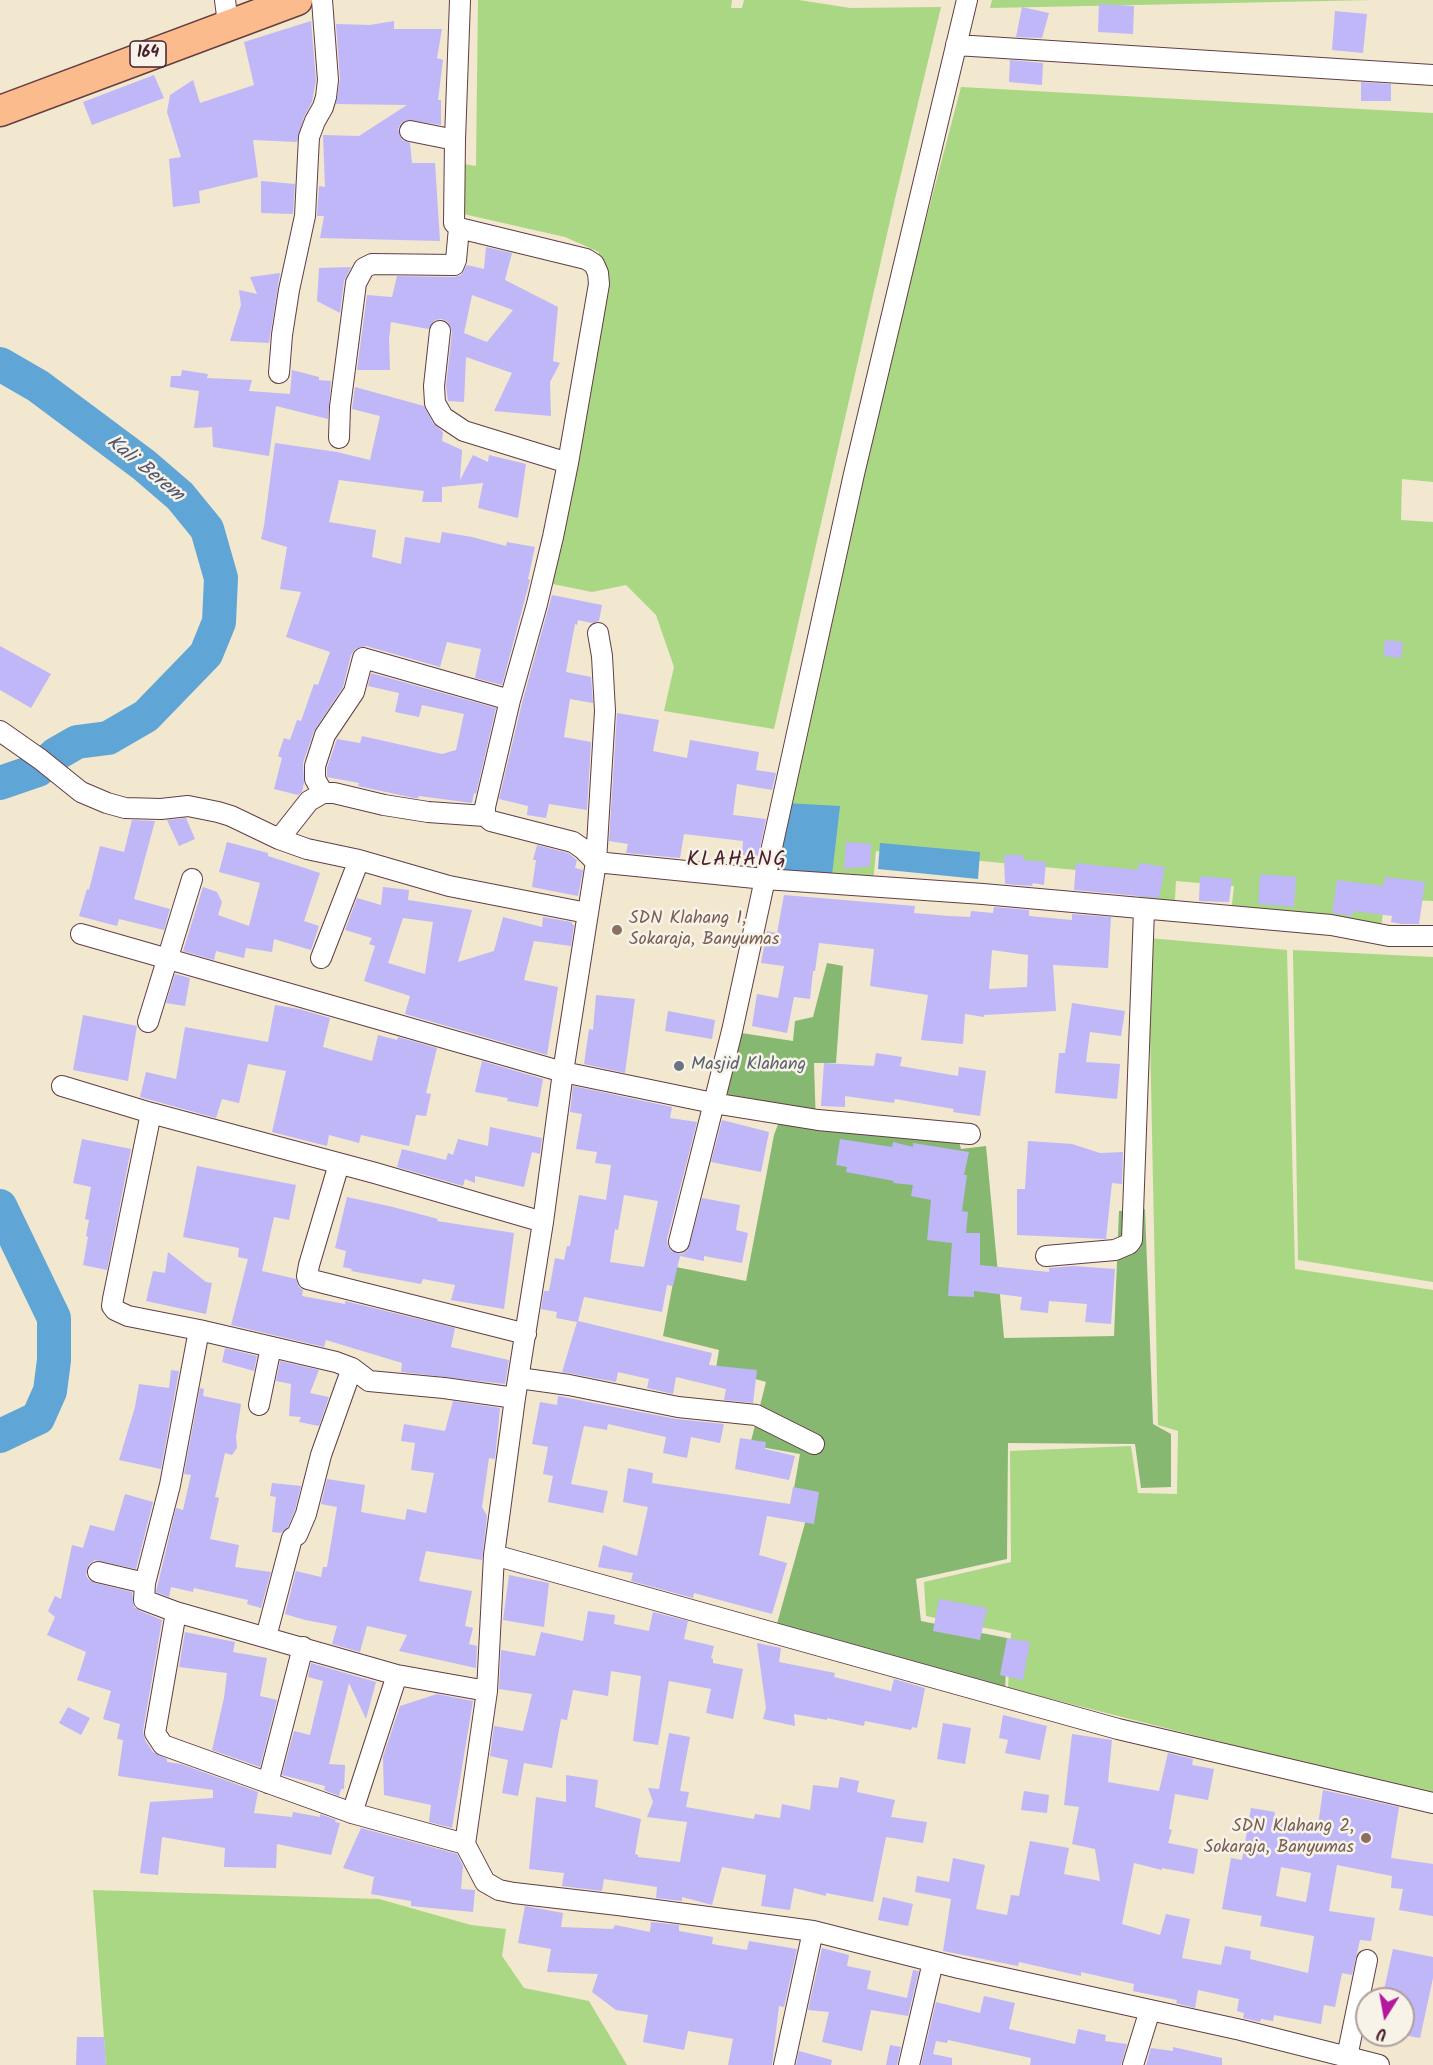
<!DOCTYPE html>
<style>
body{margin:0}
#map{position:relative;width:1433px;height:2065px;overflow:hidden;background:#f2e7cf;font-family:Kalam,sans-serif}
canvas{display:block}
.north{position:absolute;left:1355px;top:1987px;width:60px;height:60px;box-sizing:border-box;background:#f7f3e8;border:2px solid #b29e9c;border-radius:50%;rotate:191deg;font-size:16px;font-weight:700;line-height:24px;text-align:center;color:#4a1f2b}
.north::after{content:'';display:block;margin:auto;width:21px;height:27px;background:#b5179e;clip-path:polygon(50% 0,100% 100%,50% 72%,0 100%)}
</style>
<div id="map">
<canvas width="1433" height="2065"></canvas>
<div class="north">U</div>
</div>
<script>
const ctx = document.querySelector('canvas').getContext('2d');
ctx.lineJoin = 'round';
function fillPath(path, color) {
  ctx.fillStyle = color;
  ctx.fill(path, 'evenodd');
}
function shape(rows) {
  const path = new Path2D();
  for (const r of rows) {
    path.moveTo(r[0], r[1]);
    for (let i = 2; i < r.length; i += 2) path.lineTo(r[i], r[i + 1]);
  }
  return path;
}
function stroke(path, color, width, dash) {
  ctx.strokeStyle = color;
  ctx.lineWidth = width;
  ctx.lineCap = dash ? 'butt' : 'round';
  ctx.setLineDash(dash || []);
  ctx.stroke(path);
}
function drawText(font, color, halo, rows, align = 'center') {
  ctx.font = font + ' Kalam,sans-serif';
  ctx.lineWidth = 5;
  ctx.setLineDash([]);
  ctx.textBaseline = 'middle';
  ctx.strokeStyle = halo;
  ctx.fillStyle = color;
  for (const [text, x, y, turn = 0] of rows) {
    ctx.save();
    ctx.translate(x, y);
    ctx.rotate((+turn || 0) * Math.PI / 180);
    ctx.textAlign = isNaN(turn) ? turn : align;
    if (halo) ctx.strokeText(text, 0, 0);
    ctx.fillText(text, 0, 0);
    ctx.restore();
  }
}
fillPath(shape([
 [478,0,732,0,731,8,742,8,744,0,799,0,850,8,941,7,895,199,774,729,664,711,674,667,656,615,626,585,592,592,548,583,574,430,599,252,565,237,459,213,457,163,476,166],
 [992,0,1373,0,990,8],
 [961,87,1433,113,1433,482,1402,479,1401,520,1433,522,1433,901,1385,899,1381,927,1231,913,1234,886,1176,881,1174,916,1139,913,1139,876,876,851,873,883,768,875,859,475],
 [1148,938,1287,950,1295,1269,1433,1290,1433,1796,1008,1688,1011,1633,926,1616,924,1582,1011,1562,1010,1451,1131,1446,1138,1493,1177,1494,1178,1431,1158,1425],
 [1293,950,1433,957,1433,1282,1298,1260],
 [93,1890,379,1899,471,1925,506,1929,502,1956,524,1988,589,2001,627,2065,106,2065]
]), '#aad784');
fillPath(shape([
 [827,963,843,966,836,1063,814,1063,816,1127,957,1134,961,1149,986,1146,1004,1338,1114,1336,1119,1211,1145,1209,1153,1424,1171,1434,1171,1487,1141,1488,1135,1444,1008,1443,1007,1559,916,1579,921,1621,1007,1638,1005,1694,775,1631,812,1498,793,1494,800,1454,750,1445,766,1382,716,1368,719,1350,663,1336,676,1267,746,1281,774,1135,780,1119,726,1105,735,1032,793,1041,795,1021,813,1017]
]), '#87b872');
fillPath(shape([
 [784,803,840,806,832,875,773,872],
 [880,843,980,852,978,879,878,869]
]), '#5fa5d5');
stroke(shape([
 [0,364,38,386,144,465,180,496,207,529,221,578,219,622,206,654,146,716,108,738,77,742,56,754,38,770,0,783],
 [0,1206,54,1318,54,1360,50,1391,38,1418,0,1436]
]), '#5fa5d5', 34);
fillPath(shape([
 [1099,4,1134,6,1133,34,1098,32],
 [1022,7,1049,13,1042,38,1016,37],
 [1335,11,1367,14,1363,53,1332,50],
 [311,21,316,80,312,102,304,117,297,142,253,140,258,177,199,191,200,203,173,207,169,159,181,157,167,112,170,95,193,80,200,103,254,85,244,42],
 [394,21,394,29,442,29,437,58,443,60,438,100,441,100,441,125,407,120,401,123,398,129,402,140,410,143,412,163,435,163,440,241,320,238,324,216,317,216,319,186,325,187,323,135,359,136,407,105,336,104,340,79,336,24,370,25],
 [1010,60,1043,63,1042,85,1009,82],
 [154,75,164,98,92,125,83,102],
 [1361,82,1391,84,1391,101,1361,101],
 [261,181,295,184,293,214,261,213],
 [486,247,512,253,505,280,558,307,553,361,560,363,550,382,551,416,494,411,512,373,466,357,464,402,448,401,446,386,452,332,448,322,442,319,435,320,428,329,391,322,389,339,390,370,357,370,367,295,392,297,397,276,454,277,461,275,467,265,484,269],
 [472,295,513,310,487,342,464,333],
 [351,267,344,281,340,313,317,301,319,268],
 [280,273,269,343,230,341,241,305,239,290,257,294,250,277],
 [182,370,208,374,207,378,252,380,249,391,290,394,292,370,319,377,319,380,331,381,328,419,276,406,269,456,213,447,212,427,194,428,199,391,170,387,171,376,181,376],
 [355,387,424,406,433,423,443,432,442,441,462,450,460,480,473,455,488,462,489,455,526,464,518,518,478,508,483,483,442,487,442,502,422,502,424,491,339,480,329,522,376,530,372,557,401,564,405,537,440,543,442,532,472,537,506,546,507,542,535,547,528,579,530,580,502,685,475,678,481,649,447,642,440,667,366,646,355,649,351,655,343,687,314,731,303,763,304,783,302,792,298,795,274,789,282,758,278,756,284,738,290,740,297,720,301,721,314,684,318,685,330,652,286,637,301,592,280,589,287,547,261,539,264,526,275,443,337,452,370,460,380,416,352,409],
 [552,595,602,605,599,621,592,623,578,620,577,625,575,624,566,672,591,677,593,703,570,699,564,737,591,742,587,810,549,804,546,818,527,815,528,806,499,799,522,703],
 [1385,640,1403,642,1401,658,1384,656],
 [0,646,51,674,31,708,0,690],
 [371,673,496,708,476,794,474,793,472,803,419,796,418,798,414,798,358,786,359,783,327,777,327,768,337,739,360,743,362,736,442,754,456,750,464,714,422,705,419,717,395,712,399,693,368,686],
 [617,713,659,720,653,751,687,758,690,740,759,752,756,770,776,773,772,790,737,784,733,815,766,819,758,857,742,855,743,841,684,834,680,858,626,853,628,844,609,841],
 [186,818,195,839,179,846,167,820],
 [132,820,155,821,134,899,170,909,164,930,119,919,117,926,79,916,87,889,89,890,100,846,124,852],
 [227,842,268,853,268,856,320,873,304,921,319,926,311,950,274,939,272,952,246,948,244,958,216,951,214,960,183,951,203,887,217,892,222,902,218,915,249,926,260,883,219,872],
 [846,842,871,844,870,866,844,869],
 [537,845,568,853,577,860,575,868,583,870,578,896,532,887,536,860,533,860],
 [1004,855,1023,855,1024,860,1046,862,1044,885,1033,883,1032,886,1005,884],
 [1076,863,1138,870,1139,863,1165,867,1159,898,1074,890],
 [1260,874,1296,877,1294,907,1258,904],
 [1200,876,1232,879,1229,902,1199,901],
 [1385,877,1425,882,1419,924,1401,924,1391,922,1392,916,1353,911,1353,916,1332,913,1337,880,1383,886],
 [383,887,409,890,408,900,472,910,458,962,494,951,503,917,542,927,543,917,571,922,574,926,571,946,534,941,524,980,558,987,547,1055,405,1014,410,996,364,981,375,946,369,944,372,938,345,930,357,898,381,905],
 [403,918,433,922,425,974,388,963],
 [784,895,915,906,914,913,949,916,970,917,971,911,993,913,994,907,1029,910,1029,916,1072,920,1072,914,1111,917,1108,968,1053,965,1056,1011,984,1015,984,1017,965,1014,963,1044,921,1040,928,995,870,986,874,949,819,943,815,971,813,971,810,999,794,997,787,1033,752,1026,757,994,778,998,784,966,761,963,767,931,777,933],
 [992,950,1028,955,1027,987,989,989],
 [175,974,190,978,185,1006,166,1003],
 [596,995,635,999,625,1073,584,1064,589,1029,593,1030],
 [1072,1003,1125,1011,1121,1036,1090,1032,1086,1062,1120,1064,1117,1099,1055,1093,1059,1053,1065,1053],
 [275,1005,299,1009,330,1018,323,1047,372,1061,378,1035,397,1040,398,1037,437,1048,426,1093,431,1094,426,1116,416,1115,409,1146,361,1135,359,1143,329,1135,327,1146,272,1132,286,1071,248,1064,239,1103,222,1099,216,1118,140,1097,146,1072,176,1079,185,1027,268,1042],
 [668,1011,715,1020,712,1039,665,1031],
 [83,1015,137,1026,128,1081,73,1070],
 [876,1053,902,1057,900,1066,958,1076,959,1067,986,1071,980,1116,953,1112,954,1109,895,1099,894,1103,845,1096,845,1107,821,1106,824,1063,874,1066],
 [482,1061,543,1079,538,1107,507,1101,508,1098,475,1092],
 [573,1086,672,1107,670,1118,697,1122,667,1239,668,1246,671,1251,682,1254,688,1250,702,1198,740,1205,736,1230,748,1233,742,1263,704,1256,704,1261,680,1256,673,1286,667,1285,662,1312,584,1297,578,1321,712,1353,709,1365,757,1370,753,1403,724,1400,726,1389,676,1377,673,1394,647,1388,649,1379,618,1372,616,1382,562,1372,577,1322,556,1318,557,1312,541,1309,544,1291,549,1291,555,1258,564,1260,567,1246,570,1246,579,1195,606,1200,611,1165,595,1163,597,1152,576,1149,582,1114,570,1112],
 [624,1195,658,1201,644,1267,610,1262,615,1229,618,1230],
 [722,1120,769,1132,761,1172,711,1162],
 [490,1127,542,1138,540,1154,532,1152,524,1187,475,1176,475,1183,465,1179,463,1186,397,1167,402,1149,446,1160,448,1153,453,1155,458,1139,488,1146],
 [82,1139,131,1149,107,1270,83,1265,88,1237,86,1236,89,1220,85,1219,91,1187,73,1183],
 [840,1139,892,1147,893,1142,913,1147,913,1143,969,1152,964,1175,967,1175,962,1211,968,1212,966,1233,980,1233,980,1265,1049,1272,1049,1268,1074,1266,1115,1269,1111,1324,1085,1322,1087,1304,1049,1301,1048,1313,1020,1310,1022,1297,974,1291,974,1297,948,1296,952,1243,927,1240,931,1200,911,1196,913,1185,893,1183,894,1181,846,1172,847,1167,836,1165],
 [1028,1141,1072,1144,1100,1153,1123,1152,1122,1184,1112,1183,1106,1239,1017,1235,1017,1189,1025,1189],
 [197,1166,296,1185,289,1220,274,1217,262,1271,296,1279,299,1287,303,1290,302,1296,345,1304,345,1301,455,1328,451,1347,509,1360,505,1384,401,1372,402,1363,326,1340,324,1347,231,1325,248,1259,238,1257,239,1248,183,1237],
 [347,1197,393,1207,438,1219,437,1221,514,1233,504,1309,451,1300,455,1285,423,1279,421,1284,351,1271,352,1269,343,1267,346,1251,335,1248],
 [168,1252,206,1282,212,1283,206,1314,146,1301,153,1271,165,1273],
 [225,1348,257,1356,254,1371,222,1362],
 [280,1361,319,1370,310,1393,329,1397,319,1426,299,1422,301,1417,289,1416,291,1384,276,1381],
 [171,1370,179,1371,161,1469,119,1460,135,1407,139,1384,169,1388],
 [200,1388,204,1389,203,1396,241,1404,236,1437,237,1448,232,1455,225,1453,215,1497,219,1498,210,1539,239,1545,235,1567,271,1572,261,1608,247,1604,248,1600,194,1588,193,1592,171,1587,169,1597,156,1592,176,1508,183,1510,191,1475,184,1474],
 [558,1396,676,1419,724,1424,720,1443,691,1437,687,1458,663,1453,666,1437,608,1424,607,1430,584,1426,571,1484,608,1491,603,1513,548,1502,553,1476,543,1474,548,1447,532,1444,540,1402,557,1405],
 [453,1401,500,1408,495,1459,489,1458,482,1507,487,1516,482,1560,426,1551,419,1581,472,1591,465,1626,473,1628,469,1644,477,1646,476,1668,399,1651,407,1635,367,1626,360,1652,332,1644,337,1626,305,1620,285,1614,296,1571,321,1577,323,1567,327,1567,337,1507,321,1504,327,1479,365,1485,361,1512,405,1520,407,1509,426,1513,434,1473,411,1470,415,1443,401,1441,404,1424,445,1431],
 [740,1438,766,1442,765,1449,795,1456,789,1480,735,1469],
 [628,1468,653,1473,652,1483,790,1504,793,1487,819,1492,814,1524,767,1516,759,1555,787,1563,772,1614,694,1593,693,1598,631,1581,633,1573,598,1567,603,1545,637,1556,648,1507,623,1502],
 [272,1483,301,1486,295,1510,288,1527,281,1533,272,1532,276,1497,270,1496],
 [125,1494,153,1502,136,1569,95,1560,89,1564,86,1575,89,1580,95,1583,132,1592,134,1607,140,1611,162,1620,143,1731,145,1740,153,1752,167,1759,167,1762,181,1764,258,1792,254,1813,292,1817,293,1812,320,1817,320,1814,336,1820,335,1822,340,1823,331,1855,277,1844,276,1868,224,1867,225,1848,162,1837,158,1875,140,1873,150,1802,213,1798,213,1790,118,1776,123,1740,117,1739,120,1724,103,1719,111,1691,77,1680,86,1652,47,1635,55,1617,48,1611,55,1596,61,1599,72,1545,83,1548,90,1525,114,1531],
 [509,1575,549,1583,544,1627,503,1620],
 [939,1599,987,1608,980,1640,933,1631],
 [588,1611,615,1615,614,1624,649,1631,653,1612,688,1621,684,1639,714,1646,711,1658,713,1659,713,1663,743,1669,733,1719,706,1713,711,1689,669,1681,658,1745,633,1741,641,1676,611,1671,608,1696,573,1690,567,1720,561,1719,552,1768,524,1763,518,1796,502,1793,508,1760,490,1756,494,1726,523,1731,532,1694,499,1689,501,1650,535,1656,541,1632,583,1641],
 [185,1632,235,1642,233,1652,267,1658,260,1696,277,1700,260,1767,212,1750,224,1698,227,1673,179,1667],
 [1007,1638,1030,1642,1023,1680,1000,1675],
 [757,1643,781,1648,779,1662,835,1673,834,1677,891,1691,894,1679,925,1688,917,1728,912,1727,911,1730,865,1721,864,1726,827,1718,827,1720,794,1714,795,1726,763,1719,766,1708],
 [311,1663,376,1682,366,1719,349,1683,329,1764,345,1765,344,1789,341,1789,339,1796,324,1790,325,1786,282,1775,294,1731,310,1735,323,1681,308,1677],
 [437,1694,473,1701,452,1828,429,1822,431,1805,384,1795,383,1757,400,1706],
 [68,1707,90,1718,81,1735,59,1723],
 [1003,1715,1047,1726,1040,1760,1005,1753,1008,1740,999,1738],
 [943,1723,971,1728,965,1764,937,1759],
 [669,1733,690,1737,680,1791,689,1792,686,1807,754,1819,755,1814,780,1818,782,1804,810,1810,813,1785,838,1788,840,1777,859,1781,857,1792,895,1800,891,1817,927,1822,923,1843,886,1837,873,1902,826,1893,826,1896,794,1888,790,1910,761,1906,766,1875,722,1867,712,1905,682,1897,682,1901,656,1898,657,1887,604,1879,602,1891,562,1886,564,1873,529,1869,536,1797,566,1802,566,1775,598,1780,595,1807,641,1819,635,1854,638,1855,638,1857,680,1862,687,1822,647,1817,653,1802,648,1788,659,1789],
 [1072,1734,1112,1740,1108,1782,1159,1791,1168,1753,1193,1759,1192,1765,1214,1769,1208,1800,1175,1794,1169,1829,1172,1830,1168,1843,1198,1849,1194,1874,1162,1868,1162,1870,1134,1863,1122,1924,1160,1935,1166,1914,1190,1919,1182,1958,1221,1965,1225,1946,1251,1951,1250,1959,1308,1973,1314,1936,1260,1926,1262,1916,1222,1909,1231,1858,1242,1860,1251,1808,1275,1812,1274,1821,1284,1823,1283,1826,1317,1832,1323,1790,1399,1807,1391,1858,1433,1864,1433,1916,1399,1910,1403,1889,1391,1888,1392,1876,1337,1865,1329,1911,1375,1918,1371,1941,1360,1940,1352,1975,1342,1973,1335,2007,1324,2005,1321,2024,1274,2015,1273,2021,1261,2019,1260,2022,1243,2018,1244,2013,1237,2011,1239,1999,1198,1990,1195,2008,1176,2003,1177,2000,1133,1991,1134,1984,1081,1972,1081,1976,1019,1962,1018,1966,943,1951,951,1899,915,1892,917,1876,949,1882,953,1858,985,1865,976,1909,1007,1915,1011,1895,1019,1896,1030,1841,1069,1848,1064,1874,1100,1881,1095,1849,1072,1844,1079,1807,1064,1805],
 [1281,1867,1311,1873,1306,1902,1276,1896],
 [1024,1791,1049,1795,1047,1813,1021,1810],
 [361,1828,457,1854,463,1866,461,1889,475,1890,473,1912,411,1906,411,1901,371,1894,374,1877,343,1868],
 [883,1897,913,1904,908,1926,878,1920],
 [525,1906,563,1913,561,1927,613,1929,615,1925,650,1932,651,1922,679,1925,679,1931,713,1937,712,1944,747,1950,749,1941,797,1949,784,2007,779,2006,772,2065,728,2065,733,2039,688,2031,684,2050,643,2042,648,2015,616,2010,592,1992,598,1974,547,1972,551,1949,518,1943],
 [822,1948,849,1955,847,1966,871,1971,867,1989,907,1998,913,1970,919,1971,908,2016,871,2010,862,2051,822,2042,829,2012,808,2010],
 [1393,1949,1433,1957,1433,1978,1420,2038,1403,2035,1403,1999,1382,1999],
 [984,1996,1015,2003,1009,2029,1075,2044,1078,2029,1106,2035,1105,2041,1127,2044,1121,2065,1030,2065,1031,2058,948,2040,947,2043,936,2041,933,2054,952,2058,952,2065,921,2065,936,2002,980,2013],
 [77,2037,104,2037,106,2065,76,2065],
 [890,2045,901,2047,897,2065,886,2065],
 [1173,2047,1222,2058,1222,2065,1146,2065,1151,2048,1173,2051],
 [799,2051,832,2060,831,2065,796,2065]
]), '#bfb7f7');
const street = shape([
 [225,0,228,24],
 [460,0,455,140,454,223,459,228,586,259,594,264,598,273,599,284,568,463,553,537,537,604,510,700,485,807,485,816,491,821,573,842,583,849,596,862,765,879,732,1031,679,1242],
 [967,0,854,474,765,879,983,894,1331,925,1389,936,1433,936],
 [956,45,1433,75],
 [410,131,455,140],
 [440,331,434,386,435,403,443,417,464,431,568,463],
 [279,373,282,335,289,290,305,216,309,137,315,121,323,107,326,97,328,80,322,0],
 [339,438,340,407,356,283,364,268,372,264,454,265,456,260,459,228],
 [0,731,40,759,81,792,107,803,125,808,161,809,188,806,218,812,231,816,279,839,307,849,359,860,449,886,587,913],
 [323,793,315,779,315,766,325,735,354,692,363,658,510,700],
 [279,839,309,801,323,793,334,793,384,805,428,812,485,816],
 [81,934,563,1072,713,1103,818,1120,970,1134],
 [321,958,359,860],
 [148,1022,192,879],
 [62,1086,151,1113,375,1173,543,1222,515,1398],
 [151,1113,113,1299,112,1306,115,1310,128,1316,199,1330,336,1362,352,1368,369,1381,444,1388,515,1398,494,1555,487,1691,465,1844,485,1882,499,1890,514,1893,618,1905,813,1931,959,1968,1241,2030,1379,2065],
 [339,1164,309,1265,307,1276,308,1279,526,1334],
 [543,1222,563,1072,596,862,605,711,602,656,598,633],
 [1046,1256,1115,1250,1129,1244,1132,1240,1144,910],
 [519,1378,569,1385,678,1407,756,1415,814,1444],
 [259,1405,271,1347],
 [494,1555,1118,1729,1433,1803],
 [98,1572,145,1583,144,1600,176,1612,397,1675,487,1691],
 [145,1583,170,1485,199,1330],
 [176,1612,155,1733,163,1745,352,1813,465,1844],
 [266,1637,292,1538,297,1535,306,1514,321,1455,352,1368],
 [268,1783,303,1647],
 [352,1813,397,1675],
 [1347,2057,1367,1960],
 [784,2065,813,1931],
 [909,2065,933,1962],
 [1133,2065,1150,2010]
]);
const primary = shape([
 [0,111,297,0]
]);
stroke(street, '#633d44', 22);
stroke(primary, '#633d44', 33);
stroke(street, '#fff', 20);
stroke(primary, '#fbbb8c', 30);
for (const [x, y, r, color] of [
 [617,930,6,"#8d6e63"],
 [679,1066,6,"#6b7280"],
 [1366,1838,6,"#8d6e63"]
]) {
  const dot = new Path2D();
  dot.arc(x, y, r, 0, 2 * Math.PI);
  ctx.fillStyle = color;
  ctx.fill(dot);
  stroke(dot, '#f7f3e8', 2);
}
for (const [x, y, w] of [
 [148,54,36]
]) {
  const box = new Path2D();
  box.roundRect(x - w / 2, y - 13, w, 26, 4.5);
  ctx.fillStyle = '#f7f3e8';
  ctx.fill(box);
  stroke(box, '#4a1f2b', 1.5);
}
drawText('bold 16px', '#4a1f2b', null, [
 ["164",148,54]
]);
drawText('18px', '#785e54', '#f7f3e8', [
 ["SDN Klahang 1,",629,920],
 ["Sokaraja, Banyumas",629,941],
 ["SDN Klahang 2,",1354,1828,"right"],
 ["Sokaraja, Banyumas",1354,1849,"right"]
], 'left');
drawText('18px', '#5b616d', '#f7f3e8', [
 ["Masjid Klahang",691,1066]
], 'left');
drawText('italic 20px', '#52556f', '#f7f3e8', [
 ["Kali Berem",144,470,39]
]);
ctx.letterSpacing = '1.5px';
drawText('21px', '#4a1f2b', '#f7f3e8', [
 ["KLAHANG",737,861]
]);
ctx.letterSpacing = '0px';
</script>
